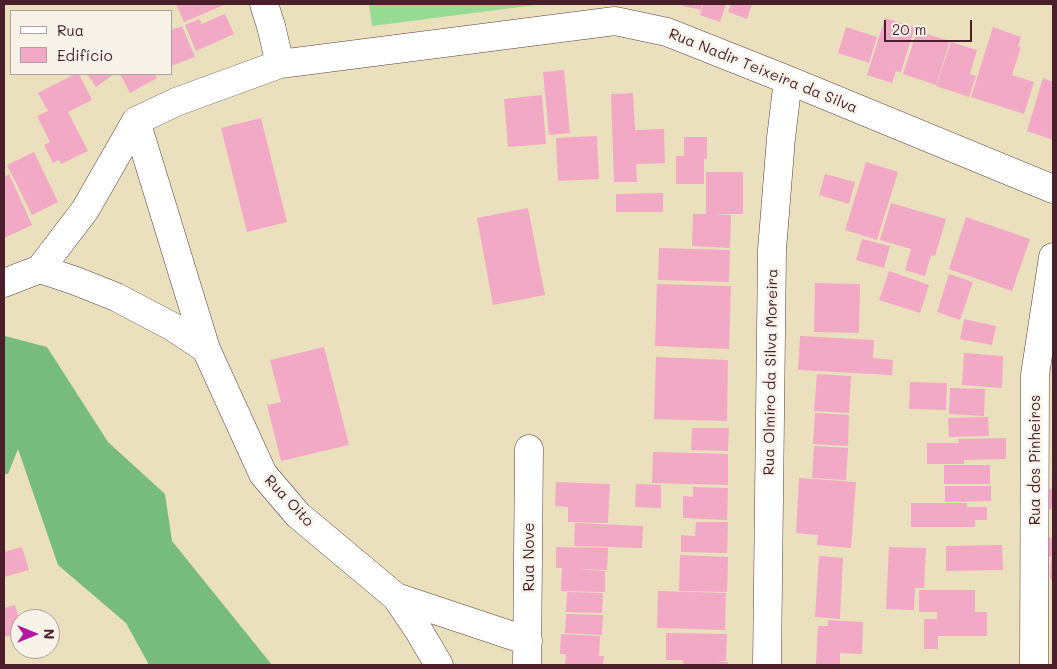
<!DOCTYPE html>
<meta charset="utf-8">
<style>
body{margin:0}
#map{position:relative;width:1057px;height:669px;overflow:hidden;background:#eae0be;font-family:Mali,sans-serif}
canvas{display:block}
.frame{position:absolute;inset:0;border:5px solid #4a1f2b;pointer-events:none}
.legend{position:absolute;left:10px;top:10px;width:162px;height:65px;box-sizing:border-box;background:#f7f3e8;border:1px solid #b29e9c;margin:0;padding:6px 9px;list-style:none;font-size:15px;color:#4a1f2b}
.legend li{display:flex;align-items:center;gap:10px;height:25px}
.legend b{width:25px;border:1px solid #b29e9c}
.north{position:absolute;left:10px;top:609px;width:50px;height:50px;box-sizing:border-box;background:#f7f3e8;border:1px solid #b29e9c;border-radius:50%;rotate:90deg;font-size:14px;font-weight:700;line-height:20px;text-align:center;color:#4a1f2b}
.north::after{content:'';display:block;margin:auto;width:18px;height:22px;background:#b5179e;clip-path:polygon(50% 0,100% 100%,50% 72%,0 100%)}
.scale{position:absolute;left:884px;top:20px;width:88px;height:22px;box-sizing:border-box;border:2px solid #4a1f2b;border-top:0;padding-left:6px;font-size:15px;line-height:18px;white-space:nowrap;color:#4a1f2b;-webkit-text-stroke:4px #f7f3e8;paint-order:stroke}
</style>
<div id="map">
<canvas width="1057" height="669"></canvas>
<div class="frame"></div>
<ul class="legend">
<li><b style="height:6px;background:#fff"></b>Rua</li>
<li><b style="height:14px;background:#f2a9c5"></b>Edifício</li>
</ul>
<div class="north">N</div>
<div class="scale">20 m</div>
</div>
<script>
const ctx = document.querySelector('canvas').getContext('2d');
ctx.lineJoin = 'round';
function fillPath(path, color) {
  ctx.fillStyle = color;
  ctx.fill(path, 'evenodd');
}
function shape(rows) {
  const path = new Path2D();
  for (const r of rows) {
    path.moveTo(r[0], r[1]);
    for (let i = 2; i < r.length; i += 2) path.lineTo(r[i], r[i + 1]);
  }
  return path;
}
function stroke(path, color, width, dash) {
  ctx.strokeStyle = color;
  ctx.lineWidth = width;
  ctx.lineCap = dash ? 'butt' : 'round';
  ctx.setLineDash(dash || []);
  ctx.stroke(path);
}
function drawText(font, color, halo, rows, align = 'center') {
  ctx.font = font + ' Mali,sans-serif';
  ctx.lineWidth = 5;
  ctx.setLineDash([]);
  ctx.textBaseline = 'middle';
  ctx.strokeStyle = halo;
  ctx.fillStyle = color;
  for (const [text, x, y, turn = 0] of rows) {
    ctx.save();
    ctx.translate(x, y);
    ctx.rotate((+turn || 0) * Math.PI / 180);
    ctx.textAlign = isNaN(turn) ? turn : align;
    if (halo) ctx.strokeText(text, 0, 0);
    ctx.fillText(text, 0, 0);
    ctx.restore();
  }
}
fillPath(shape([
 [369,4,543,4,372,26]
]), '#95db94');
fillPath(shape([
 [5,336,47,347,108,442,165,494,172,541,272,665,149,665,126,623,58,565,18,449,8,474,4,474,4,337]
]), '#78bb7e');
fillPath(shape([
 [176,4,226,4,184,22],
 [683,4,702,4,701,10,683,6],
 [703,4,726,4,720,22,700,15],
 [731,4,752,4,747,19,728,12],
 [225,14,234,34,196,51,185,25,199,19,202,24],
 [885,18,915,27,901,72,896,71,892,83,867,75],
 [182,26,195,57,171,66,171,30],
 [846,27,877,37,869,63,838,53],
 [993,27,1021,37,1018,47,1021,47,1012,75,1034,82,1024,114,971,97],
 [917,31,950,41,936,85,903,74],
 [951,42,977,50,970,74,976,76,969,97,936,86],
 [564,70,570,133,549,135,543,72],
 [75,74,79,74,92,100,68,112,88,151,61,164,59,160,53,163,44,145,50,142,37,116,48,111,38,93],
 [91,74,114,74,96,87,88,75],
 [120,74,155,74,157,78,130,93],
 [1043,78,1053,82,1053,140,1027,131],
 [633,93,635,130,664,129,665,163,636,164,637,182,614,182,611,94],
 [542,95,546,144,508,147,504,99],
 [261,118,287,222,247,232,221,128],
 [597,136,599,179,558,181,556,138],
 [684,137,707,137,707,159,704,159,704,184,676,184,676,156,684,156],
 [34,152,58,202,32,215,7,165],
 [866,162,898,172,877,240,845,230],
 [706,172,743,172,743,214,711,214,731,215,730,248,692,246,693,214,706,214],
 [9,174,32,225,4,238,4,177],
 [825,174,855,182,849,204,819,195],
 [663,193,663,212,616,212,616,194],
 [891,203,946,219,935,256,931,255,925,276,905,270,911,249,880,240],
 [528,208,545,295,493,305,477,218],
 [966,217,1030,239,1012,291,949,269],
 [862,239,890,246,884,268,856,260],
 [659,248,730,250,729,282,658,280],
 [889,271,929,285,920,313,879,300],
 [949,274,973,282,960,320,937,312],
 [815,283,860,284,859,333,814,332],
 [657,284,731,286,729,349,655,346],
 [964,319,996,326,992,345,960,339],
 [800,336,874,340,873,358,893,360,892,375,798,370],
 [324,347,349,445,281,461,267,405,281,402,270,360],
 [964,353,1003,356,1002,388,962,385],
 [656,357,728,360,727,421,654,419],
 [817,374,851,376,849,413,814,411],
 [910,382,947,383,946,410,909,409],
 [950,388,985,389,984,416,949,414],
 [815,413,849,415,848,446,813,444],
 [988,417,989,436,949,437,948,418],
 [692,428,729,428,728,451,691,450],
 [1006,438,1006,459,964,460,964,464,927,464,927,443,959,443,958,439],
 [814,446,848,448,846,480,812,478],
 [653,452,728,454,728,485,652,483],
 [944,465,990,465,990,484,944,484],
 [799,478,856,482,851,548,817,545,818,535,796,533],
 [556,482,610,484,608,523,568,522,568,507,555,506],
 [636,484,661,485,661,508,635,507],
 [945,486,991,486,991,501,945,502],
 [693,487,728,488,727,520,683,518,683,496,693,497],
 [1046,489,1053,489,1053,509,1046,509],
 [911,503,967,503,967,507,987,507,987,520,975,520,975,527,911,527],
 [696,522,728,522,727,553,681,552,681,535,695,536],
 [575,523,643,526,642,548,574,546],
 [1045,537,1053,538,1053,557,1044,556],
 [1002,545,1003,570,946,571,946,546],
 [22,547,29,570,4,577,4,552],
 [556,547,608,548,607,570,577,569,605,571,605,592,561,591,562,568,556,568],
 [889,547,926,548,924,588,915,588,914,610,886,609],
 [680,555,728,557,727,592,679,591],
 [819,556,843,558,840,619,815,617],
 [1051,558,1053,558,1053,580,1050,579],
 [919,590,975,590,975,612,987,612,987,636,938,636,938,649,924,649,924,619,937,619,937,612,919,612],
 [658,591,726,593,725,630,657,628],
 [567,592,603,593,602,613,566,612],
 [15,605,20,622,20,633,4,637,4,608],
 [566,614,603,615,602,635,565,633],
 [828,620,863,622,862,654,840,653,840,665,816,665,818,626,828,626],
 [666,633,727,634,726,661,716,661,728,662,728,665,683,665,683,660,666,660],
 [561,634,600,636,599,656,604,656,603,665,565,665,566,654,560,654]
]), '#f2a9c5');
const minor = shape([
 [264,4,271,26,280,64],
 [136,121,206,349,263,474,298,515,396,597,419,631,439,665],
 [40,269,76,281,116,297,173,327,206,349],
 [4,283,40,269,85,210,136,121,176,102,280,64,615,21,667,32,788,80,1053,189],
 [396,597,528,641],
 [527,665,529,449],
 [767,665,772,250,781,138,788,80],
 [1034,665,1035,375,1053,257]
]);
stroke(minor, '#623c41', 29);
stroke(minor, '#fff', 28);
drawText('15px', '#4a1f2b', '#f7f3e8', [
 ["Rua Nadir Teixeira da Silva",763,71,22],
 ["Rua Olmiro da Silva Moreira",771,372,-89],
 ["Rua dos Pinheiros",1035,460,-90],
 ["Rua Oito",289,501,47],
 ["Rua Nove",529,557,-90]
]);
</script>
